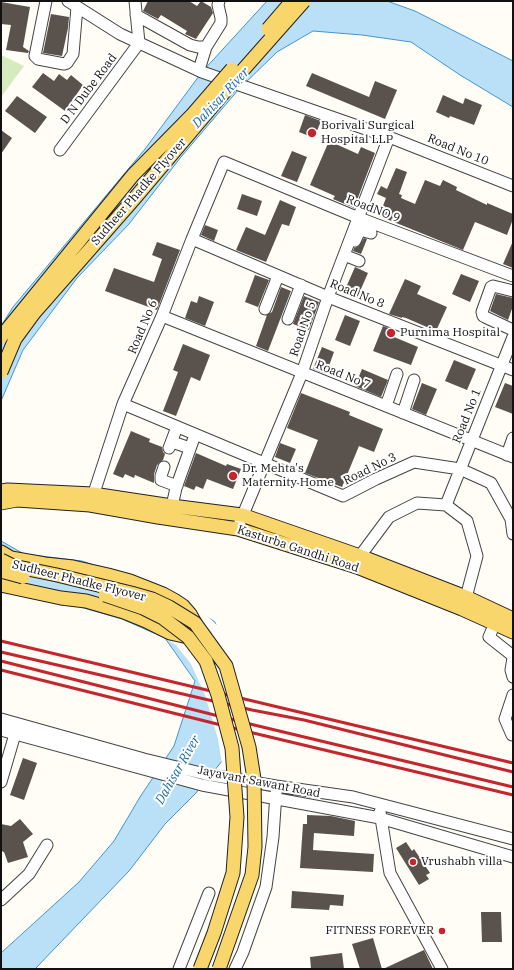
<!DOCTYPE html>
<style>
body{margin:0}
#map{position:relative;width:514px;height:970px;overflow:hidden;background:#fffdf5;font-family:"IBM Plex Serif",serif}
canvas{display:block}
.frame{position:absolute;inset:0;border:2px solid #111;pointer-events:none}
</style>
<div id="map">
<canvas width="514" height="970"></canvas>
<div class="frame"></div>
</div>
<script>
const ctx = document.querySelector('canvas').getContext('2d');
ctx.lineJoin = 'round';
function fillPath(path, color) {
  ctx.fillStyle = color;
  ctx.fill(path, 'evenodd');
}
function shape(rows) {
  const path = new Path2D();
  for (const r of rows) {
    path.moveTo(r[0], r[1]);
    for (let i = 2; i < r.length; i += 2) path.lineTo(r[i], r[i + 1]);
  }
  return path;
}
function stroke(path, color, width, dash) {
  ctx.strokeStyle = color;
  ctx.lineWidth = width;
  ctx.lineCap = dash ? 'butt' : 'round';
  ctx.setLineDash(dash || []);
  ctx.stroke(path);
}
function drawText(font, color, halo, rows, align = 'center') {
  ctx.font = font + ' "IBM Plex Serif",serif';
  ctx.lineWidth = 4;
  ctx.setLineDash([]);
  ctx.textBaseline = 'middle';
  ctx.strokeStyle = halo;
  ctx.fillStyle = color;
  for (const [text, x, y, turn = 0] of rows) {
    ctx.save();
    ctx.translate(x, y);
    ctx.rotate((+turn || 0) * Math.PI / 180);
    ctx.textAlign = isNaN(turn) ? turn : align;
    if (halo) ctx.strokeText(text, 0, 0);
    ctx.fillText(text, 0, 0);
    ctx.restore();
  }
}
fillPath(shape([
 [1,55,24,66,1,97]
]), '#d5ebbd');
const water = shape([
 [267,1,387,1,415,11,513,61,513,107,460,75,411,42,362,35,313,31,277,52,239,89,181,157,129,224,77,278,23,350,1,401,1,326,13,307,145,149,202,72,267,1],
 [1,541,24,554,82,561,164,589,215,622,238,688,227,755,196,793,165,824,129,871,35,969,1,969,1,953,79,882,114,841,140,797,174,746,195,681,165,638,122,619,63,602,1,591,1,541]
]);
fillPath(water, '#b9e0f7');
stroke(water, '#3f96cf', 1);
fillPath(shape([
 [168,590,204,613,219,627,240,687,229,756,222,764,218,739,205,695,191,664,175,644,148,630]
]), '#fffdf5');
fillPath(shape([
 [148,1,189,1,197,6,201,1,211,7,213,13,196,39,185,34,187,31,161,15,158,19,143,11],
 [1,2,30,7,23,47,29,51,28,53,6,50,11,25,1,24],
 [51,14,69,17,68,28,62,56,43,53],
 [43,73,54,81,59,74,67,80,71,75,83,85,65,111,32,87],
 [312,73,369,97,375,81,397,90,385,119,306,86],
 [443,95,463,104,465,98,482,105,474,125,450,116,449,118,436,112],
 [17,96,47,117,35,133,5,111],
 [305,115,321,121,314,138,299,132],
 [1,130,12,138,1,154],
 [329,141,358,154,361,147,375,153,354,208,333,199,335,196,310,185],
 [292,151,307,157,297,182,281,176],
 [396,168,407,172,399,194,402,195,401,198,415,204,425,180,440,186,443,180,457,187,456,190,487,205,487,203,513,214,513,219,507,235,475,222,463,250,379,216,386,198,377,194,381,186,387,189],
 [242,194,262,201,257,216,237,209],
 [280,200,296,207,289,226,282,224,266,262,236,250,246,227,265,235],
 [205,225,218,230,214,241,201,235],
 [364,238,367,239,361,254,353,251,354,248,359,246],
 [513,241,513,268,503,264],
 [157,242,180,250,157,310,105,291,114,268,154,282,162,259,152,255],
 [355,267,368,273,357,298,344,292],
 [461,274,479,281,470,302,452,294],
 [255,275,269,280,258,307,245,302],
 [405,279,421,286,417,294,447,307,436,331,406,318,402,317,402,318,389,314],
 [281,287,291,291,268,351,256,346,267,315,272,312],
 [496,294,513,298,513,306,508,320,490,311],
 [199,296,214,302,205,326,185,318,191,301,197,303],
 [304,296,319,302,309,330,293,324],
 [345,315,360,321,350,346,335,340],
 [383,326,396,331,394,337,418,347,411,365,373,351],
 [183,344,210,355,200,381,191,377,176,416,163,411,178,372,173,370],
 [322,347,334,352,326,374,313,369],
 [454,360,476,369,467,390,445,381],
 [362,369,388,380,381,397,355,386],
 [422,383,437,389,426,415,412,409],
 [505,383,513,386,513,414,495,407],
 [301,393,350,412,349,415,383,429,374,452,359,446,342,487,305,473,318,440,287,428],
 [131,431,150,439,149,442,162,447,163,452,165,454,163,460,157,465,154,474,154,483,135,475,134,478,125,474,123,478,113,474],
 [280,443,296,449,290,463,275,457],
 [196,453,226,466,227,464,241,469,233,489,207,479,203,489,196,486,194,490,184,486],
 [23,758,37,763,24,800,10,795],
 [307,815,331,816,355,821,354,836,314,833,313,850,374,854,373,872,300,868,303,824,307,824],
 [20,819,33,834,23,842,28,857,8,863,4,852,1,851,1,824,11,826],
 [406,842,412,851,414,849,430,873,426,875,429,879,419,885,396,848],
 [292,891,344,895,343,906,330,905,329,910,291,908],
 [481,912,501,912,502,942,482,942],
 [373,938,382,969,360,969,352,944],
 [424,950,433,969,383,969],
 [342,953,344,969,311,969,310,957]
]), '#5a524d');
const minor = shape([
 [46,1,35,56,38,59,64,64,67,63,73,54,77,7],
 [68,1,120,34,202,72,389,137,513,186],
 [136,15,190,45,198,47,206,47,221,23,221,18,218,5,219,1],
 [199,70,206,47],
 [60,150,139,43,135,1],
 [192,239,328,297,513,370],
 [355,241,360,230,371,233],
 [344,255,359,261],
 [513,291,493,286,491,287,482,312,483,316,485,317,513,330],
 [265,309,278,276],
 [162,316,513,457],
 [288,319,301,285],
 [123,404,343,496,376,479,414,462,460,469,491,483,511,519,513,534],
 [386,406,397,374],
 [403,413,414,380],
 [172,442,190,448],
 [169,448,177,427],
 [507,455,513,438],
 [164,467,161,476,161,480,177,486],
 [91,502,123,404,162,316,192,239,224,162,359,218,513,276],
 [446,505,513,337],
 [172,506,176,488,195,435],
 [240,522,302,373,328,297,389,137],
 [358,563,360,556,389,517,417,503,446,505,467,521,477,556,464,605],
 [495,623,489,637,513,656],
 [513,658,511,670,513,677],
 [1,719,144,759,205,774,276,786,353,797,513,839],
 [1,730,202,785,380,818,513,857],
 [512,735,505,719,513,695],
 [1,782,15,734],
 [380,812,390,873,442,969],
 [1,900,29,874,47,845],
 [179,969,209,893],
 [235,969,243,952,266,887,273,837,276,793]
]);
const major = shape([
 [1,491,8,490,93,494,172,506,242,515,360,556,466,597,513,619],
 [1,503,17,500,90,505,158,517,238,529,357,567,462,609,513,632],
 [1,552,11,558,45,564,73,567,108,575,130,581,163,594,174,600,183,606,190,614,195,623],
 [1,585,61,598,86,601,124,612,146,621,170,633,188,637]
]);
stroke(minor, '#444', 13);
stroke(major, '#222', 15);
stroke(minor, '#fff', 11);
stroke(major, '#f9d66b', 13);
stroke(shape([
 [1,641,513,763],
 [1,652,252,710,304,720,513,772],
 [1,661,250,724,513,787],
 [1,670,249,732,513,795]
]), '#c4262e', 3);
const majorBridge = shape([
 [268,29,292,1],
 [1,337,133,175,193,114,232,69],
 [1,372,15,339,34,313,134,199,243,70,304,1],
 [1,560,13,566,57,575,131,593,152,599,169,607,195,623,226,666,249,747,254,779,255,847,252,875,219,969],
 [1,571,23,577],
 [105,595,143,608,163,618,188,637,206,661,218,695,232,748,237,817,233,873,214,933,200,969]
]);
stroke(majorBridge, '#222', 15, []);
stroke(majorBridge, '#f9d66b', 13);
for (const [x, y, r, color] of [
 [312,133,5,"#c4262e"],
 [391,333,5,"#c4262e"],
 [233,476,5,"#c4262e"],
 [413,862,4,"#c4262e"],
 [442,931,4,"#c4262e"]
]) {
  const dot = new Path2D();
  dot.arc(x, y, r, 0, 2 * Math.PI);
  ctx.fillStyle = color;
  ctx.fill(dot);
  stroke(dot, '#fff', 1.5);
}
drawText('12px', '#111', '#fff', [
 ["D N Dube Road",89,89,-53],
 ["Road No 10",458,150,22],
 ["Sudheer Phadke Flyover",139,192,-49],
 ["RoadNO 9",373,209,21],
 ["Road No 8",357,294,22],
 ["Road No 6",143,327,-67],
 ["Road No 5",303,329,-71],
 ["Road No 7",343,375,22],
 ["Road No 1",467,416,-68],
 ["Road No 3",370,469,-26],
 ["Kasturba Gandhi Road",298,549,18],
 ["Sudheer Phadke Flyover",79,581,14],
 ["Jayavant Sawant Road",259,782,11]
]);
drawText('12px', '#111', '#fff', [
 ["Borivali Surgical",321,126],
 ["Hospital LLP",321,140],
 ["Purnima Hospital",400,333],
 ["Dr. Mehta's",242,469],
 ["Maternity Home",242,483],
 ["Vrushabh villa",421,862],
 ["FITNESS FOREVER",434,931,"right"]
], 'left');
drawText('italic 13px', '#1768a6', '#fff', [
 ["Dahisar River",221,98,-47],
 ["Dahisar River",178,770,-60]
]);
</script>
